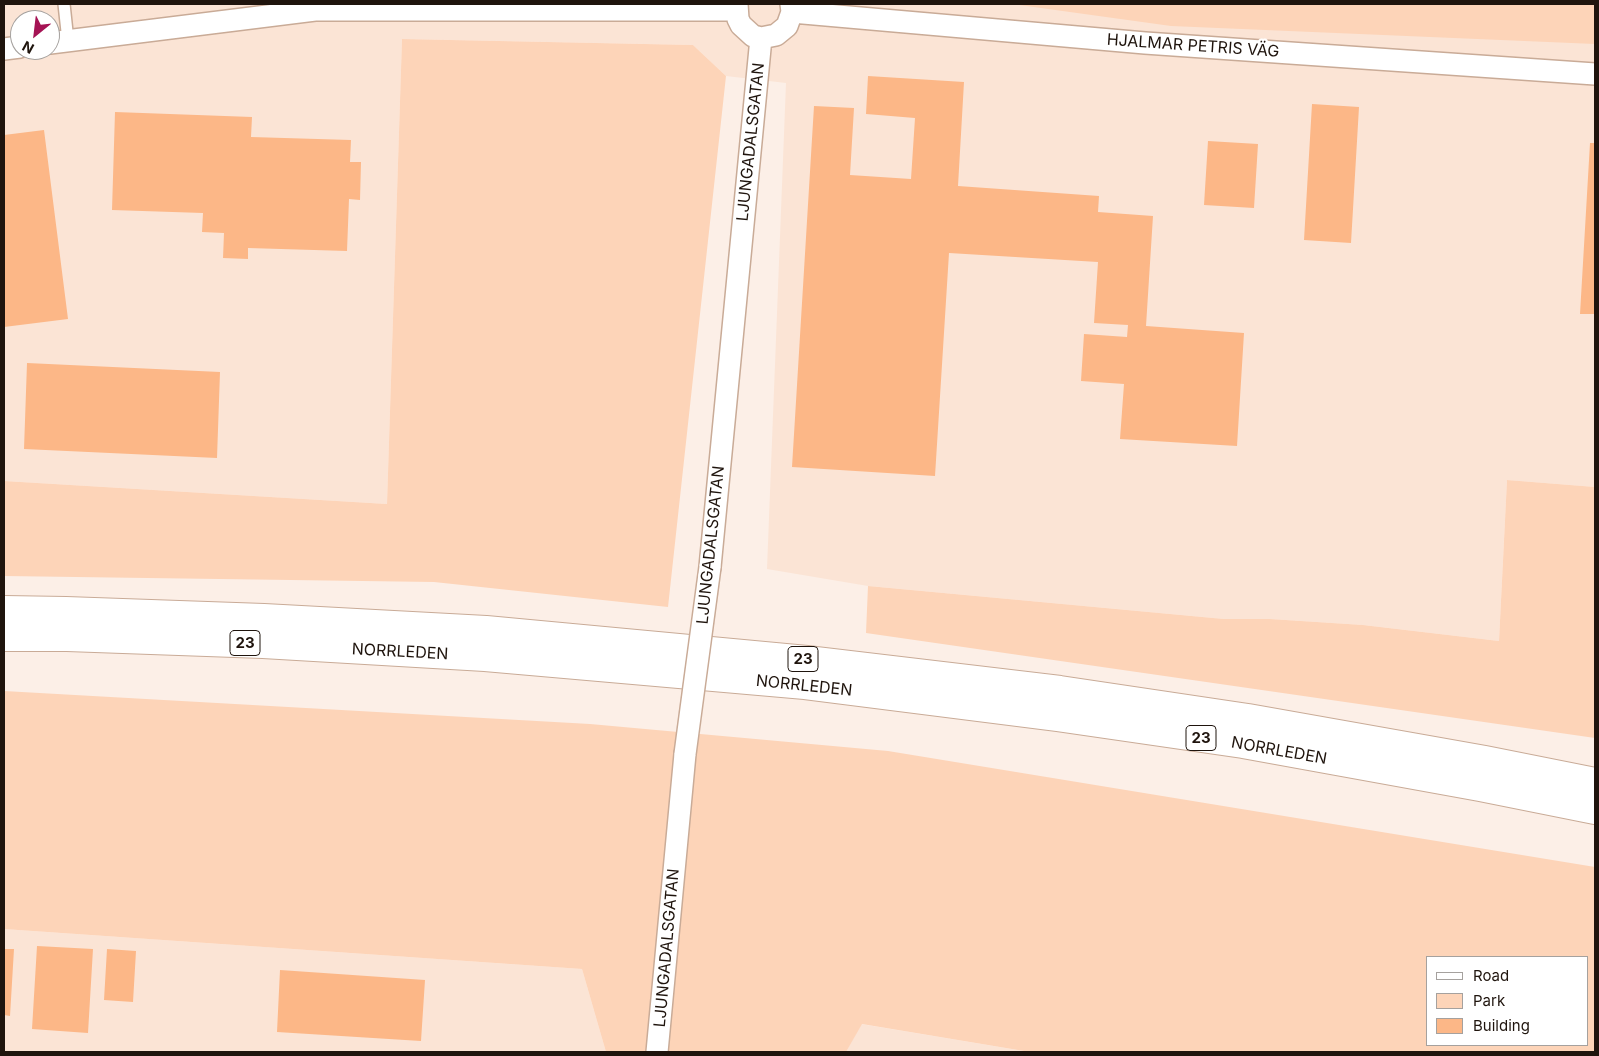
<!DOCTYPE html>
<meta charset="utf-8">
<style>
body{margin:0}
#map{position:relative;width:1599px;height:1056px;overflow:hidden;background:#fcefe7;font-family:Inter,sans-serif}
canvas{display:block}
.frame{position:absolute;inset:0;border:5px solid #1f140d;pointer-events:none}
.legend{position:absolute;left:1426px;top:956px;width:162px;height:90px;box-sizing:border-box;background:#fff;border:1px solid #a5a19e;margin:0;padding:6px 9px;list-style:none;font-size:15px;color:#1f140d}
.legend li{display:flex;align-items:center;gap:10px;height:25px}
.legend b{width:25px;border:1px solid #a5a19e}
.north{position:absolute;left:10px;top:10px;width:50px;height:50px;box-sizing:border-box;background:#fff;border:1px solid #a5a19e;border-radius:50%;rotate:209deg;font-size:14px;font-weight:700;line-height:20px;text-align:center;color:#1f140d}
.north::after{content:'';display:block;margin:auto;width:18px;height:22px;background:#a51354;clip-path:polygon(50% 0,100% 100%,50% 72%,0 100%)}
</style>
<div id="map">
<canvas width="1599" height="1056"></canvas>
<div class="frame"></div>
<ul class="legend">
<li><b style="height:6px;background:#fff"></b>Road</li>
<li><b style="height:14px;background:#fdd4b8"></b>Park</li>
<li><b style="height:14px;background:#fcb787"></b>Building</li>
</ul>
<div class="north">N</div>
</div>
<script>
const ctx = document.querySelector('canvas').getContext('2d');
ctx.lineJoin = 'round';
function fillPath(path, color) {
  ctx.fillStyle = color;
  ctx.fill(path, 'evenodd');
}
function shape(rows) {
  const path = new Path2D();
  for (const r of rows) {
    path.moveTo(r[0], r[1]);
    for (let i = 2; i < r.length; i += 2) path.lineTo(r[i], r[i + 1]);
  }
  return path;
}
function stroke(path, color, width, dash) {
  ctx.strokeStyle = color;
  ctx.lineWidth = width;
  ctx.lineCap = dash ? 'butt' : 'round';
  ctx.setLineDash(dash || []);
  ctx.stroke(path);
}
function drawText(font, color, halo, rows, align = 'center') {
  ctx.font = font + ' Inter,sans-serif';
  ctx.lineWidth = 4.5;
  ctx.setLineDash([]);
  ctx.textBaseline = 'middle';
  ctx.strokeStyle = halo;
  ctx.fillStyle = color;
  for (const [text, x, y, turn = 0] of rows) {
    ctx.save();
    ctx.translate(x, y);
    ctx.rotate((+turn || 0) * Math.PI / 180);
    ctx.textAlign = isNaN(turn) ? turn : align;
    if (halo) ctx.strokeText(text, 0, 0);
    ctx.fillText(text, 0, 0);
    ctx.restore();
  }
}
fillPath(shape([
 [4,4,1595,4,1595,487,1507,480,1499,641,1363,625,1270,619,1224,619,868,586,767,569,786,83,726,76,693,45,402,39,387,504,4,481],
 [20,20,50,20,50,50,20,50],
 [4,929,582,969,606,1052,4,1052],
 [861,1024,1030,1052,846,1052]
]), '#fbe4d5');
fillPath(shape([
 [1012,4,1595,4,1595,44,1171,26],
 [402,39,693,45,726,76,668,607,434,582,4,576,4,481,387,504],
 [1507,480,1595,487,1595,738,866,633,868,586,1224,619,1270,619,1363,625,1499,641],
 [4,691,590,724,888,751,1595,867,1595,1052,1030,1052,862,1024,846,1052,606,1052,582,969,4,929],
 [1428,957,1588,957,1588,1045,1428,1045]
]), '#fdd4b8');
fillPath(shape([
 [868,76,964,82,958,186,1099,196,1098,212,1153,216,1146,326,1244,333,1237,446,1120,439,1124,384,1081,381,1084,334,1127,337,1128,325,1094,323,1098,262,949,253,935,476,792,467,814,106,854,108,850,175,911,179,915,118,866,114],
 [1312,104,1359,107,1351,243,1304,240],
 [115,112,252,117,251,137,351,140,350,162,361,162,360,200,349,199,347,251,248,248,248,259,223,258,224,233,202,232,203,213,112,210],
 [44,130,68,319,4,327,4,135],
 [1208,141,1258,144,1254,208,1204,205],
 [1590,143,1595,143,1595,314,1580,314],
 [27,363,220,372,217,458,24,449],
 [37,946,93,949,88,1033,32,1029],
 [4,949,14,949,10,1016,4,1015],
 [107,949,136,951,133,1002,104,1000],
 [280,970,425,980,421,1041,277,1032]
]), '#fcb787');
const lane = shape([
 [64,4,68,41]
]);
const street = shape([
 [737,4,738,19,741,25,753,36,761,38,776,35,787,26,792,12,791,4],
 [792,12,1145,43,1595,74],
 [50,43,315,10,737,10],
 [4,49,20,47],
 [710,567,761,38],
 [657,1052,685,754]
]);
const highway = shape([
 [4,610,66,611,264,618,486,630,807,660,1060,690,1248,718,1485,760,1595,782],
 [4,637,67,637,263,644,485,657,805,685,1058,717,1243,744,1480,787,1595,810]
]);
stroke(lane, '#c9ab97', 14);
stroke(street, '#c9ab97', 24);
stroke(highway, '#c9ab97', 30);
stroke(lane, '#fff', 11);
stroke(street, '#fff', 21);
stroke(highway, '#fff', 28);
const streetBridge = shape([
 [685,754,710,567]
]);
stroke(streetBridge, '#c9ab97', 24, []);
stroke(streetBridge, '#fff', 21);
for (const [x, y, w] of [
 [245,643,30],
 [803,659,30],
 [1201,738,30]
]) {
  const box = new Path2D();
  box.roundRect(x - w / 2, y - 12.5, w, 25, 4);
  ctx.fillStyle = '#fff';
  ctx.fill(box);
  stroke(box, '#1f140d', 1);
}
drawText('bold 15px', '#1f140d', null, [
 ["23",245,643],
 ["23",803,659],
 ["23",1201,738]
]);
drawText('16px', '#1f140d', '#fff', [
 ["HJALMAR PETRIS VÄG",1193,46,4],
 ["LJUNGADALSGATAN",751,142,-84],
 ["LJUNGADALSGATAN",711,545,-84],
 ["NORRLEDEN",400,652,3],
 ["NORRLEDEN",804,686,6],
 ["NORRLEDEN",1279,751,10],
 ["LJUNGADALSGATAN",667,948,-85]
]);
</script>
